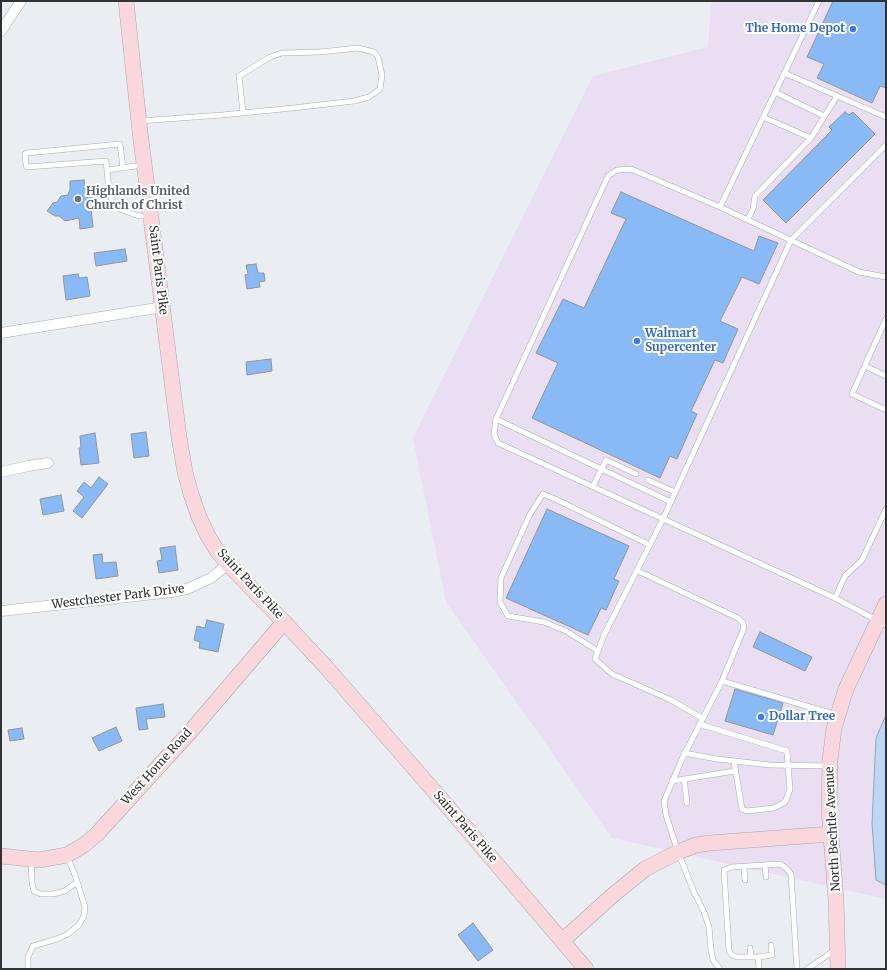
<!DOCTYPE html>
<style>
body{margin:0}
#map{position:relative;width:887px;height:970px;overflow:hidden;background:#eaeef3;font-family:Merriweather,serif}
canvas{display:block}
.frame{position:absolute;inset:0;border:2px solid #313234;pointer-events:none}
</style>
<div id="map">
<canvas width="887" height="970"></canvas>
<div class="frame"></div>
</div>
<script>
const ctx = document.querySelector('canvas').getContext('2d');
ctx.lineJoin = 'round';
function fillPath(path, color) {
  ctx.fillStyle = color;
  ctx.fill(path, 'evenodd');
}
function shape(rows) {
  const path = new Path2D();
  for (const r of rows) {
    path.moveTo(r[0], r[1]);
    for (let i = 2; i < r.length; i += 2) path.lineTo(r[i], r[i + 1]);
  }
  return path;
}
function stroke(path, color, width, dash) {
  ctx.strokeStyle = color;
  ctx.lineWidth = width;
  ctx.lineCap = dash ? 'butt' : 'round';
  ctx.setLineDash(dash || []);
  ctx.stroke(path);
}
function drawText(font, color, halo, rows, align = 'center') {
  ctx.font = font + ' Merriweather,serif';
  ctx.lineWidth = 4;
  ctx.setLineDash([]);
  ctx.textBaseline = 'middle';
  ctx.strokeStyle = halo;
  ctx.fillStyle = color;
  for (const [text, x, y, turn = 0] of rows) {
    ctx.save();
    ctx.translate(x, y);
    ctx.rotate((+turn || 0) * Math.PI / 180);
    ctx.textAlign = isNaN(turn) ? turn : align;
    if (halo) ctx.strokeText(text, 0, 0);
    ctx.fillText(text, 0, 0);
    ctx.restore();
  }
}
fillPath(shape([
 [711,1,886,1,886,899,612,838,446,602,413,438,593,76,708,47]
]), '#eadef2');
const water = shape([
 [886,715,886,885,876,880,872,823,876,738,886,715]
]);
fillPath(water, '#bdd7f5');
stroke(water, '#93a6bb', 1);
const building = shape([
 [833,1,886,1,886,88,880,86,872,103,817,78,824,64,807,57,833,1],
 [845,112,849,115,853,112,875,134,786,223,763,200,832,130,829,127,845,112],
 [84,180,85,188,94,187,98,208,91,209,93,227,80,229,79,218,65,221,59,216,55,216,47,211,53,203,57,202,61,196,68,195,70,189,70,181,84,180],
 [621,192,754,251,759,236,778,243,759,284,742,277,720,321,738,329,723,363,715,360,691,411,697,414,677,459,670,456,660,478,532,418,558,363,536,353,563,299,584,308,626,219,611,213,621,192],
 [125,249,127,261,96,266,94,253,125,249],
 [256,264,258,273,264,273,265,281,259,282,260,287,247,289,245,275,248,274,246,265,256,264],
 [78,274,79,278,87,277,90,296,66,300,63,276,78,274],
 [271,359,272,371,247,375,246,362,271,359],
 [146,432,149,456,134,458,131,434,146,432],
 [95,433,99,463,81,465,79,448,81,448,80,436,95,433],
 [99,477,108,484,82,518,73,511,84,497,77,491,84,482,91,488,99,477],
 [61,495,64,511,43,515,40,499,61,495],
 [547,509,629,546,614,579,619,581,606,610,601,608,588,635,506,598,547,509],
 [175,546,178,570,159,573,157,561,162,560,160,548,175,546],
 [102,554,103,563,116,562,118,576,96,579,93,555,102,554],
 [207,620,224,624,218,652,199,648,200,642,194,640,197,626,205,628,207,620],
 [760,632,812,657,805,671,753,647,760,632],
 [735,689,783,703,773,735,725,721,735,689],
 [163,704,165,717,146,719,148,729,139,730,136,708,163,704],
 [116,727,122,741,99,751,92,738,116,727],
 [22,728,24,739,10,741,8,730,22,728],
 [473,923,493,950,478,961,458,935,473,923]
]);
fillPath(building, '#89baf6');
stroke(building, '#92969b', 1);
const lane = shape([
 [784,73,886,117],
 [775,92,824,116],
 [763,117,811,138,837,96],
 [140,121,222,115,293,108,354,101,369,97,380,89,382,75,378,57,374,52,358,48,320,52,282,53,270,57,239,76,243,113],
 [143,165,107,170,109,192,112,200,114,204,120,209,133,214,140,216,148,216],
 [107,170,106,161,27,167,26,165,25,154,27,153,120,144,123,168],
 [720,207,819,1],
 [748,219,753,209,755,196,811,138],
 [886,277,859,272,720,207,631,169,617,170,608,176,496,419,494,434,498,443,835,598,886,625],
 [886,319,852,394,886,410],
 [865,366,886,376],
 [496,419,671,502],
 [648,480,675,492],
 [593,486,606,460,636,474],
 [638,571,738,618,743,623,744,628,722,681],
 [835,598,845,576,862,560,886,509],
 [598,651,566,631,544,622,508,616,500,602,501,578,530,514,543,494,555,499,650,545],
 [702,718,671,700,612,674,595,659,604,635,663,519,791,240,886,145],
 [699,724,787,751,790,790,785,802,774,808,747,811,742,809,734,761],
 [684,753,717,759,770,765,828,766],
 [684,779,687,803],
 [672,781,735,771],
 [31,861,32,883,34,891,41,894,53,894,65,891,77,882],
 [765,865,766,877],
 [744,866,745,880],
 [750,948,751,957],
 [758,957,772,955,771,945],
 [28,969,28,957,33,946,57,939,68,934,79,925,84,916,85,907,75,875,67,856],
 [720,969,713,960,711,950,709,927,704,912,694,892,678,852,666,815,664,801,682,759,722,681,837,715],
 [759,969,758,957,737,957,732,955,729,951,724,870,732,867,780,864,786,868,791,874,797,969],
 [807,969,835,950]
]);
const street = shape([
 [1,31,21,1],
 [1,333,163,307],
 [1,472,28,466,48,463],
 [1,611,172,592,187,589,211,578,228,564]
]);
const secondary = shape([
 [126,1,140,132,179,437,185,472,191,494,199,517,208,536,218,552,228,564,284,622,326,667,448,807,586,969],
 [1,856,39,860,67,855,84,845,97,834,190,732,284,622],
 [562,941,613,895,645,869,678,852,696,845,710,843,831,834],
 [838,969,836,900,829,810,830,760,834,728,846,689,886,604]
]);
stroke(lane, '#a7abaf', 6);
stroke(street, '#a7abaf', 11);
stroke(secondary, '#a7abaf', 16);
stroke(lane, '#fff', 5);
stroke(street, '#fff', 10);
stroke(secondary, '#f9d7dc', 15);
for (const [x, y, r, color] of [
 [853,29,4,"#3f7fe0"],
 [78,199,4,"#6b7280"],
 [637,341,4,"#3f7fe0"],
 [761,717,4,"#3f7fe0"]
]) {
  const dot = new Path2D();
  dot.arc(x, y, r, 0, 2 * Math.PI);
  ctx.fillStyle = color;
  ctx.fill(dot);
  stroke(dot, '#fff', 1.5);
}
drawText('bold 12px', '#366cbe', '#fff', [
 ["The Home Depot",845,29,"right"],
 ["Walmart",645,334],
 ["Supercenter",645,348],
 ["Dollar Tree",769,717]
], 'left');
drawText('bold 12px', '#5b616d', '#fff', [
 ["Highlands United",86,192],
 ["Church of Christ",86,206]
], 'left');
drawText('12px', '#313234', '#fff', [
 ["Saint Paris Pike",158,270,83],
 ["Saint Paris Pike",250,584,47],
 ["Westchester Park Drive",118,597,-7],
 ["West Home Road",157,767,-48],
 ["Saint Paris Pike",465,827,49],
 ["North Bechtle Avenue",833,829,-93]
]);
</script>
